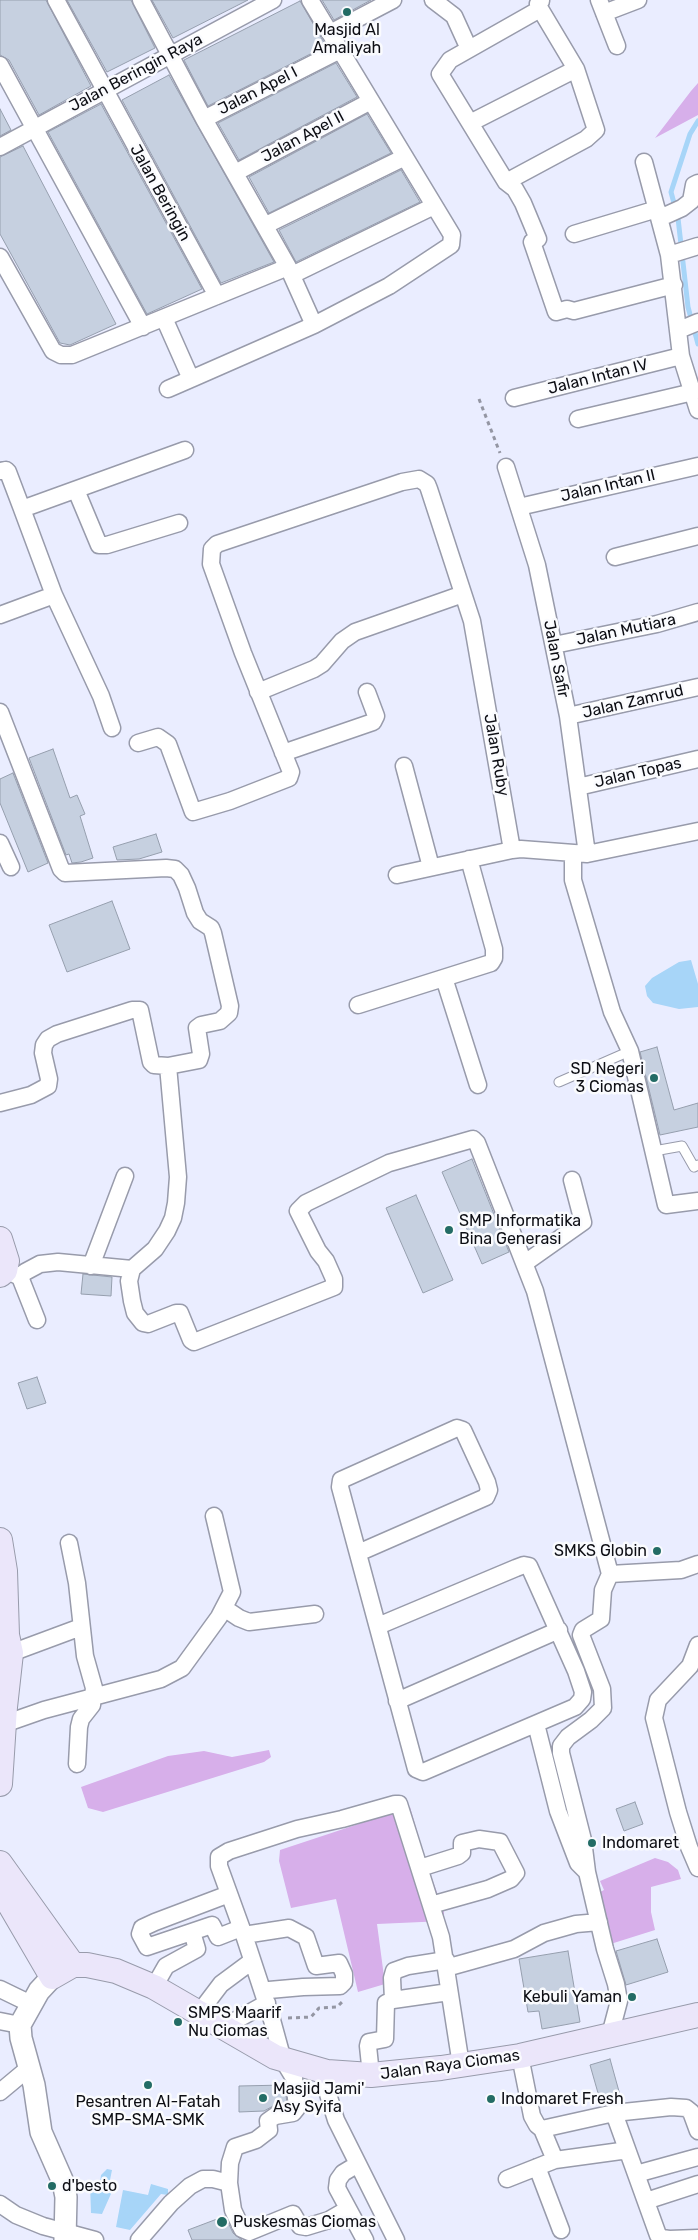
<!DOCTYPE html>
<style>
body{margin:0}
canvas{display:block;background:#eaedff}
</style>
<canvas width="698" height="2240"></canvas>
<script>
const ctx = document.querySelector('canvas').getContext('2d');
ctx.lineJoin = 'round';
function fillPath(path, color) {
  ctx.fillStyle = color;
  ctx.fill(path, 'evenodd');
}
function shape(rows) {
  const path = new Path2D();
  for (const r of rows) {
    path.moveTo(r[0], r[1]);
    for (let i = 2; i < r.length; i += 2) path.lineTo(r[i], r[i + 1]);
  }
  return path;
}
function stroke(path, color, width, dash) {
  ctx.strokeStyle = color;
  ctx.lineWidth = width;
  ctx.lineCap = dash ? 'butt' : 'round';
  ctx.setLineDash(dash || []);
  ctx.stroke(path);
}
function drawText(font, color, halo, rows, align = 'center') {
  ctx.font = font + ' Rubik,sans-serif';
  ctx.lineWidth = 5;
  ctx.setLineDash([]);
  ctx.textBaseline = 'middle';
  ctx.strokeStyle = halo;
  ctx.fillStyle = color;
  for (const [text, x, y, turn = 0] of rows) {
    ctx.save();
    ctx.translate(x, y);
    ctx.rotate((+turn || 0) * Math.PI / 180);
    ctx.textAlign = isNaN(turn) ? turn : align;
    if (halo) ctx.strokeText(text, 0, 0);
    ctx.fillText(text, 0, 0);
    ctx.restore();
  }
}
fillPath(shape([
 [698,83,698,115,655,138,691,91],
 [269,1750,271,1757,264,1762,103,1812,88,1808,81,1787,168,1756,204,1751,232,1757],
 [410,1807,425,1859,444,1912,444,1921,377,1924,385,1984,358,1992,336,1899,291,1908,279,1861,280,1850],
 [655,1858,668,1862,678,1870,681,1879,651,1887,651,1912,655,1930,601,1947,590,1897,604,1890,600,1881]
]), '#d7afea');
fillPath(shape([
 [691,960,698,984,698,1007,679,1009,653,1003,647,996,645,986,652,978,679,962],
 [107,2169,112,2170,109,2185,114,2187,102,2214,91,2213,90,2183,100,2183,101,2175],
 [151,2184,168,2189,168,2195,161,2194,130,2230,116,2227,123,2190,148,2195]
]), '#a7d5f8');
stroke(shape([
 [698,121,690,134,671,192,678,218,688,307,698,344]
]), '#a7d5f8', 5);
const building = shape([
 [0,0,46,0,91,86,39,115,9,60,0,55,0,0],
 [67,0,131,0,155,48,107,72,67,0],
 [152,0,248,0,173,38,152,0],
 [322,0,371,0,334,20,322,0],
 [300,1,326,46,208,106,184,60,300,1],
 [336,63,357,97,239,160,218,123,336,63],
 [169,75,274,262,221,283,122,100,169,75],
 [101,104,202,289,147,314,48,132,101,104],
 [0,109,11,130,0,136,0,109],
 [367,114,391,153,269,213,249,177,367,114],
 [23,146,116,324,70,345,60,343,0,234,0,157,23,146],
 [401,170,420,202,296,262,279,230,401,170],
 [53,749,70,798,77,795,85,814,80,816,93,858,81,862,72,863,69,854,66,855,29,758,53,749],
 [13,773,48,863,28,872,0,803,0,779,13,773],
 [156,834,162,852,139,859,117,860,113,847,156,834],
 [112,901,130,949,67,972,49,925,112,901],
 [657,1047,674,1110,698,1103,698,1127,660,1135,640,1052,657,1047],
 [472,1159,509,1252,482,1264,442,1172,472,1159],
 [416,1195,453,1280,423,1293,386,1208,416,1195],
 [83,1274,112,1277,111,1296,81,1294,83,1274],
 [37,1377,46,1403,27,1409,18,1383,37,1377],
 [635,1802,643,1824,624,1831,616,1809,635,1802],
 [657,1939,668,1972,626,1985,616,1951,657,1939],
 [568,1951,580,2022,542,2029,539,2011,528,2012,519,1959,568,1951],
 [610,2059,620,2095,600,2100,590,2065,610,2059],
 [285,2085,287,2104,273,2106,264,2111,239,2112,239,2086,285,2085],
 [225,2216,233,2233,242,2240,192,2240,188,2230,225,2216]
]);
fillPath(building, '#c6d0e0');
stroke(building, '#969fae', 1);
const service = shape([
 [559,1082,630,1051],
 [654,1151,682,1146,694,1167,698,1165]
]);
const minor = shape([
 [56,0,217,296],
 [141,0,204,119,288,267,314,325],
 [433,0,454,16,469,49],
 [599,0,617,46],
 [540,9,450,60,440,74,506,182,515,189,523,203,538,239,532,242,556,312,567,309,574,311,674,285],
 [604,13,638,0],
 [330,33,393,0],
 [0,65,143,327],
 [204,119,340,50],
 [470,123,576,69],
 [0,147,273,0],
 [644,162,669,255,681,356,698,410],
 [235,173,371,101],
 [506,182,586,139,596,130,576,69,539,7,538,4,541,1],
 [660,218,682,208,691,201,694,185,698,183],
 [266,225,405,157],
 [574,234,657,209],
 [669,255,698,246],
 [0,257,53,351,61,355,72,355,288,267],
 [292,275,434,206],
 [164,318,191,379,314,325,389,286,451,245,452,235,310,0],
 [679,330,698,322],
 [168,389,191,379],
 [514,398,681,356],
 [578,419,693,392],
 [506,467,537,565,568,716,587,854],
 [0,471,6,470,8,472,22,509],
 [76,490,99,545,107,545,179,523],
 [519,507,698,466],
 [615,557,698,536],
 [0,615,54,595],
 [554,645,657,624,698,612],
 [258,692,314,669,322,664,342,641,355,632,463,594],
 [0,712,61,869,65,873,166,868,175,869,181,875,187,888,195,913,200,921,211,928,213,933,230,1006,229,1013,220,1021,201,1025,197,1028,201,1054,199,1060,168,1066],
 [568,716,698,687],
 [112,728,101,696,54,595,22,509,185,450],
 [138,743,158,737,168,744,193,812,230,801,289,778,291,772,243,653,211,564,212,549,217,544,402,482,419,479,427,484,429,489,472,621,512,850,521,849,587,854,698,831],
 [283,753,373,722,376,716,367,692],
 [404,766,431,867],
 [578,787,698,759],
 [0,843,11,867],
 [573,853,573,880,612,1012,630,1051,666,1205,698,1201],
 [397,875,512,850],
 [444,978,478,1085],
 [358,1005,491,963,494,958,494,949,469,859],
 [0,1103,31,1095,48,1086,49,1079,43,1053,44,1045,48,1039,57,1034,132,1010,140,1010,151,1062,154,1065,168,1066,178,1177,176,1203,173,1218,167,1231,155,1249,132,1269,129,1281,132,1301,135,1313,143,1323,148,1324,176,1313,180,1313,191,1340,194,1342,334,1287,334,1279,326,1261,318,1251,298,1211,306,1203,389,1163,473,1139,477,1143,535,1291,610,1574],
 [525,1263,583,1222,572,1180],
 [91,1266,125,1176],
 [12,1273,20,1277,37,1320],
 [20,1277,25,1272,40,1264,58,1262,132,1269],
 [69,1543,77,1583,85,1656,94,1688,92,1705,81,1719,79,1727,77,1764],
 [358,1553,486,1497,489,1490,487,1482,463,1430,457,1428,341,1480,340,1487,416,1769,423,1772,575,1707,582,1699,583,1692,576,1671,529,1566,524,1565,516,1568,378,1626],
 [224,1608,239,1618,249,1622,315,1614],
 [698,1645,690,1666,658,1700,654,1718,678,1812,689,1847,698,1868],
 [11,1653,81,1627],
 [397,1701,559,1630],
 [4,1724,44,1710,161,1679,182,1668,219,1617,232,1592,214,1516],
 [536,1724,558,1811,578,1863,587,1872,605,1949,616,1984,619,2001,610,2035],
 [420,1868,458,1856,462,1853,462,1843,479,1839,500,1842,516,1873,511,1879,488,1889,431,1905],
 [587,1872,583,1840,561,1753,561,1746,568,1737,591,1720,603,1708,602,1689,581,1635,583,1630,601,1619,603,1590,610,1574,681,1570,698,1564],
 [229,1894,155,1922,142,1928,140,1934,147,1947,212,1925,218,1937,241,1928],
 [244,1935,289,1928,306,1937,316,1966,339,1963,344,1974,344,1982,340,1986,303,1987,269,1990,264,1994],
 [446,1960,408,1966,394,1971,392,1978,393,2000,449,1992],
 [446,1968,514,1949,544,1933,576,1924,599,1922],
 [154,1987,166,1966,197,1949,192,1932],
 [0,1989,33,2005],
 [199,2013,221,1984,252,1961],
 [0,2021,20,2025],
 [222,2028,267,2003],
 [520,2056,532,2116,537,2125,542,2129,555,2160],
 [327,2072,328,2094,336,2120,358,2164],
 [371,2075,368,2046,369,2042,385,2039,386,2003,393,2000],
 [0,2092,30,2067],
 [614,2113,658,2235,662,2238,669,2239,698,2238],
 [542,2129,614,2113,671,2107,686,2108,691,2112,698,2131],
 [537,2167,561,2230],
 [636,2174,698,2157],
 [507,2179,555,2160,621,2151],
 [646,2201,698,2184],
 [0,2204,16,2215,43,2226,95,2240],
 [348,2209,329,2220,306,2227,300,2226,293,2214,249,2232,242,2229,233,2210,229,2183,230,2163,235,2147,256,2140,269,2130,268,2121,275,2116,293,2113,297,2108,294,2078,283,2060,272,2020,244,1935,219,1866,219,1857,229,1851,297,1829,342,1819,395,1804,399,1804,441,1937,461,2065],
 [139,2240,171,2203,190,2186,203,2179,213,2179,229,2183],
 [365,2240,337,2188,338,2180,343,2173,358,2164,396,2240]
]);
const tertiary = shape([
 [52,1977,39,1991,20,2025,21,2038,34,2085,41,2132,63,2182,66,2197,65,2240]
]);
const secondary = shape([
 [0,1239,7,1261,5,1271,0,1275],
 [0,1540,5,1571,7,1635,11,1653,5,1707,0,1784],
 [0,1863,73,1965],
 [0,1888,52,1977,73,1965,87,1965,116,1971,154,1987,275,2057,327,2072,371,2075,441,2068,520,2056,698,2015]
]);
stroke(service, '#989bab', 11);
stroke(minor, '#989bab', 19);
stroke(tertiary, '#989bab', 24);
stroke(secondary, '#989bab', 26);
stroke(shape([
 [479,399,500,453],
 [288,2018,311,2017,319,2008,337,2007,344,2000]
]), '#9496a3', 3, [4, 4]);
stroke(service, '#fff', 9);
stroke(minor, '#fff', 16);
stroke(tertiary, '#fff', 21);
stroke(secondary, '#ebe6fa', 24);
for (const [x, y, r, color] of [
 [347,12,5,"#236c65"],
 [654,1078,5,"#236c65"],
 [449,1230,5,"#236c65"],
 [657,1551,5,"#236c65"],
 [592,1843,5,"#236c65"],
 [632,1997,5,"#236c65"],
 [178,2022,5,"#236c65"],
 [148,2085,5,"#236c65"],
 [263,2098,5,"#236c65"],
 [491,2099,5,"#236c65"],
 [52,2186,5,"#236c65"],
 [222,2222,6,"#236c65"]
]) {
  const dot = new Path2D();
  dot.arc(x, y, r, 0, 2 * Math.PI);
  ctx.fillStyle = color;
  ctx.fill(dot);
  stroke(dot, '#fafbfe', 2);
}
drawText('16px', '#0d0e14', '#fafbfe', [
 ["Masjid Al",347,30,"center"],
 ["Amaliyah",347,48,"center"],
 ["SD Negeri",644,1069,"right"],
 ["3 Ciomas",644,1087,"right"],
 ["SMP Informatika",459,1221],
 ["Bina Generasi",459,1239],
 ["SMKS Globin",647,1551,"right"],
 ["Indomaret",602,1843],
 ["Kebuli Yaman",622,1997,"right"],
 ["SMPS Maarif",188,2013],
 ["Nu Ciomas",188,2031],
 ["Masjid Jami'",273,2089],
 ["Asy Syifa",273,2107],
 ["Indomaret Fresh",501,2099],
 ["Pesantren Al-Fatah",148,2102,"center"],
 ["SMP-SMA-SMK",148,2120,"center"],
 ["d'besto",62,2186],
 ["Puskesmas Ciomas",233,2222]
], 'left');
drawText('16px', '#0d0e14', '#fafbfe', [
 ["Jalan Beringin Raya",136,73,-28],
 ["Jalan Apel I",258,91,-27],
 ["Jalan Apel II",303,137,-28],
 ["Jalan Beringin",160,193,61],
 ["Jalan Intan IV",598,377,-14],
 ["Jalan Intan II",608,486,-13],
 ["Jalan Mutiara",626,630,-12],
 ["Jalan Safir",556,659,79],
 ["Jalan Zamrud",633,702,-13],
 ["Jalan Ruby",496,755,80],
 ["Jalan Topas",638,773,-13],
 ["Jalan Raya Ciomas",450,2065,-8]
]);
</script>
